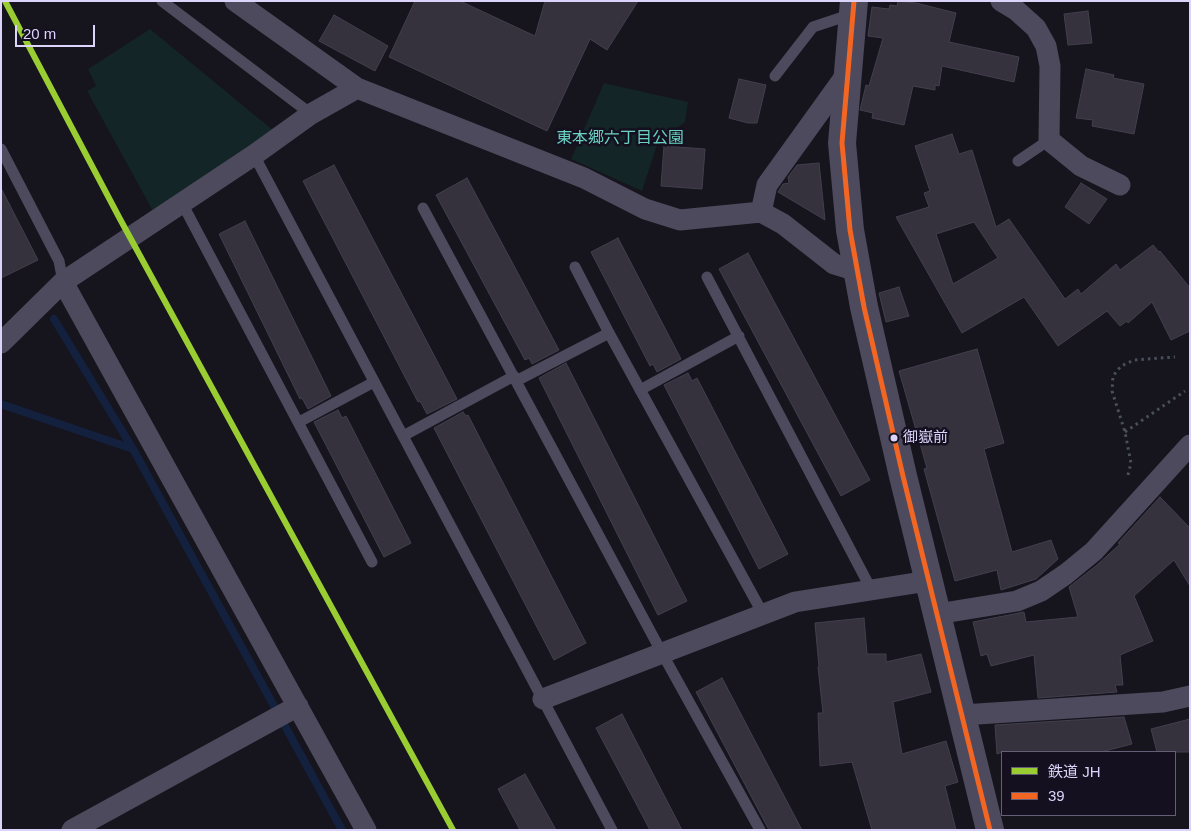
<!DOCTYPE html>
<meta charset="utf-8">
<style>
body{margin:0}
#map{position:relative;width:1191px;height:831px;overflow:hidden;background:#16141c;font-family:Helvetica,"Noto Sans JP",sans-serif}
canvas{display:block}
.frame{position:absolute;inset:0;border:2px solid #dcd4fa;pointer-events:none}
.legend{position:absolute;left:1001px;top:751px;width:175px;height:65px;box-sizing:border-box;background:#141020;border:1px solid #645e77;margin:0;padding:6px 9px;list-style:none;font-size:15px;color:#dcd4fa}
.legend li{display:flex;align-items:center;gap:10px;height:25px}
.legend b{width:25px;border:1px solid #645e77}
.scale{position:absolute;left:15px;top:25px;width:80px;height:22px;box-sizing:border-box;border:2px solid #dcd4fa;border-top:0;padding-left:6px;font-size:15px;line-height:18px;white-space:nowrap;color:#dcd4fa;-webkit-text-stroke:4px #141020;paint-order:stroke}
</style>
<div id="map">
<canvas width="1191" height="831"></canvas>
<div class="frame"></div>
<ul class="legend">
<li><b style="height:6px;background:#9acd32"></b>鉄道 JH</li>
<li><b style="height:6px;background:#f26522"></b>39</li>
</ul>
<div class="scale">20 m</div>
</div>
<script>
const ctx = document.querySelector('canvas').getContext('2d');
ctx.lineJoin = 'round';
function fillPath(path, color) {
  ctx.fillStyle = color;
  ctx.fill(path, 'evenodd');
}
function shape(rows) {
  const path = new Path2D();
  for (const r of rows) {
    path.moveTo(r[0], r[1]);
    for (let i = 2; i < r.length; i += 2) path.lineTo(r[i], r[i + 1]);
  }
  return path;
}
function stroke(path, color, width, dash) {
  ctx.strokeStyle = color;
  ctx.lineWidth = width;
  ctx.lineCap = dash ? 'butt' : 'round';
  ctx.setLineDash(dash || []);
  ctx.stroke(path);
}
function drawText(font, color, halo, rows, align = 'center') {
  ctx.font = font + ' Helvetica,"Noto Sans JP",sans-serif';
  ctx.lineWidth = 5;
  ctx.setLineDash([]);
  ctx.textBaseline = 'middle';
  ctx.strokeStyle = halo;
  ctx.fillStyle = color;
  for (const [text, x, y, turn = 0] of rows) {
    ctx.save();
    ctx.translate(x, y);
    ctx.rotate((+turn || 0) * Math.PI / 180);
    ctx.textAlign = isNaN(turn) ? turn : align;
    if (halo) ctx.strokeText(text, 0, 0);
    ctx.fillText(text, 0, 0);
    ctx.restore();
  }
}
fillPath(shape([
 [150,29,274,131,153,211,87,91,96,86,88,69],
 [604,83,688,102,685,122,658,142,642,191,571,159]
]), '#132527');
stroke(shape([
 [54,319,133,449],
 [1,404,133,449,342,830]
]), '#13203e', 8);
const building = shape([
 [415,1,460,1,535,36,545,1,638,1,607,50,590,39,547,131,389,57,415,1],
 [898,1,916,3,956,13,949,42,1019,57,1014,82,942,66,939,86,935,85,935,90,913,86,904,125,872,118,873,113,860,110,866,85,869,86,883,38,868,36,872,7,889,9,890,5,897,6,898,1],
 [1088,11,1092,43,1068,45,1064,14,1088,11],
 [334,15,388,46,375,71,319,41,334,15],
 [1086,69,1114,75,1113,78,1144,84,1134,134,1092,126,1093,120,1076,118,1086,69],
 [739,79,766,85,757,123,748,123,729,118,739,79],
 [952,134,959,154,972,150,996,227,1009,219,1065,299,1078,289,1081,294,1116,264,1120,270,1153,245,1159,252,1160,251,1190,288,1190,331,1171,340,1152,302,1128,323,1127,321,1120,326,1107,311,1058,346,1024,297,962,333,896,217,929,207,924,193,930,191,915,146,952,134],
 [974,222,998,258,953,284,936,234,974,222],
 [664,146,705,149,702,189,661,186,664,146],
 [819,163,825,220,778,192,783,184,789,183,788,177,797,165,819,163],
 [334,165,457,399,427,414,420,401,418,402,303,181,334,165],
 [467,178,559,350,532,364,529,358,525,360,436,195,467,178],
 [1081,183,1107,199,1089,224,1065,207,1081,183],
 [1,188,38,260,1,278,1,188],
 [245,221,331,396,308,409,302,398,300,399,219,234,245,221],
 [618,238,681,359,657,372,653,364,650,366,591,252,618,238],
 [748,253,870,480,841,496,719,269,748,253],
 [899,287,909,316,886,322,879,293,899,287],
 [977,349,1004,443,984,449,1012,552,1051,540,1058,559,1036,579,1001,590,997,570,955,581,924,469,927,468,899,371,977,349],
 [566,363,687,601,658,615,539,378,566,363],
 [688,373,692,381,697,378,788,554,759,569,664,385,688,373],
 [338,410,342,418,346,416,411,543,384,557,314,422,338,410],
 [463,412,466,416,468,415,586,643,554,660,434,428,463,412],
 [1160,497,1190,528,1190,586,1174,560,1134,596,1153,641,1120,655,1123,685,1115,685,1117,692,1038,698,1034,655,991,666,987,654,981,656,973,622,1024,612,1026,622,1078,617,1069,587,1097,565,1120,544,1118,543,1160,497],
 [864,618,867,654,886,654,886,662,921,654,931,692,893,702,902,754,946,741,958,782,945,786,956,830,872,830,852,762,820,766,818,713,823,713,818,667,819,667,815,623,864,618],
 [722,678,764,758,802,830,769,830,696,692,722,678],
 [622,714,682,830,650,830,596,728,622,714],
 [1124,717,1132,744,1101,752,1002,752,997,754,995,725,1124,717],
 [1190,719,1190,752,1157,752,1151,729,1190,719],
 [525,774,556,830,520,830,498,789,525,774]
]);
fillPath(building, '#35323e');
stroke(building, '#433f4f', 1);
stroke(shape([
 [1125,432,1185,391],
 [1128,475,1131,463,1125,432,1112,391,1113,376,1121,366,1134,360,1175,357]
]), '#48505c', 3, [2.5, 4]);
stroke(shape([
 [162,1,311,114],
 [775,76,813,27,852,14],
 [1,149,59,261,63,282],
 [254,155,612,830],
 [1018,161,1049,140],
 [182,203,372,562],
 [423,208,662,653,760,830],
 [575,267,609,333,763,614],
 [707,277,871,589],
 [516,381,609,333],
 [640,390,739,336],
 [299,422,374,382],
 [403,436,514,376]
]), '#4c4a5c', 11);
stroke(shape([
 [235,1,357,88],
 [1001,1,1016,10,1036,28,1046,46,1050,66,1049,140,1081,166,1120,185],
 [761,212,783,224,834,264,857,271],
 [63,282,366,830],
 [1,343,63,282,254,155,311,114,357,88,584,178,645,209,680,220,761,212,767,185,849,71],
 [937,614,1017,601,1041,591,1066,574,1094,551,1190,445],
 [543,699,795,602,928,581],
 [962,715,1163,702,1190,696],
 [72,830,298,706]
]), '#4c4a5c', 21);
stroke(shape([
 [854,1,842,143,850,230,864,307,903,476,990,830]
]), '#4c4a5c', 28);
stroke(shape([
 [854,1,842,143,850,230,864,307,903,476,990,830]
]), '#f26522', 5);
stroke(shape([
 [5,1,120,219,453,830]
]), '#9acd32', 6);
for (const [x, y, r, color] of [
 [894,438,4.5,"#dcd4fa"]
]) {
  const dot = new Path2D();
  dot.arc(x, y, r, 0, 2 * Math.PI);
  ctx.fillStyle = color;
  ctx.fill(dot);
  stroke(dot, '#141020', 2);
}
drawText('15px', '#dcd4fa', '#141020', [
 ["御嶽前",903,438]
], 'left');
drawText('16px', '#68d1c1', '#141020', [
 ["東本郷六丁目公園",620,139]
]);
</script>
